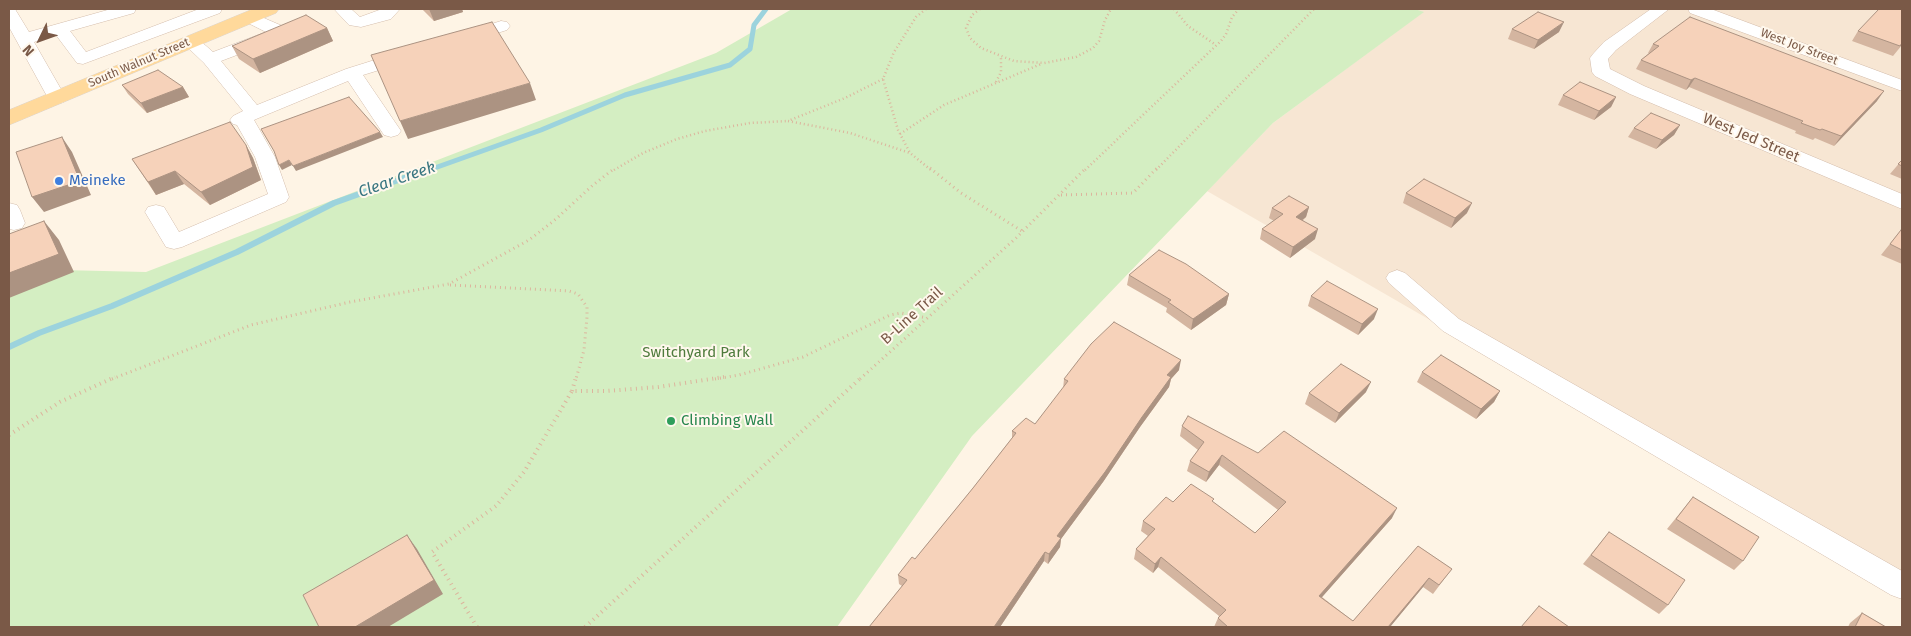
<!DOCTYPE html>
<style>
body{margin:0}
#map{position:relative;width:1911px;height:636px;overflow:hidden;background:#fef4e5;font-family:"Fira Sans",sans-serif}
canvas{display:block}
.frame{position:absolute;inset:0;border:10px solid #7a5947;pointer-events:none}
.north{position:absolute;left:15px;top:15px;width:50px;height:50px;-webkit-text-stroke:4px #fff8ed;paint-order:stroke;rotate:228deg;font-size:14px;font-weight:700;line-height:20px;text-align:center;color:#7a5947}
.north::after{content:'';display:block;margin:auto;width:18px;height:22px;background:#7a5947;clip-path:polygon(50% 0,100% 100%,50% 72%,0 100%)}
</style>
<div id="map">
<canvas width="1911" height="636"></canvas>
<div class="frame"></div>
<div class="north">N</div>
</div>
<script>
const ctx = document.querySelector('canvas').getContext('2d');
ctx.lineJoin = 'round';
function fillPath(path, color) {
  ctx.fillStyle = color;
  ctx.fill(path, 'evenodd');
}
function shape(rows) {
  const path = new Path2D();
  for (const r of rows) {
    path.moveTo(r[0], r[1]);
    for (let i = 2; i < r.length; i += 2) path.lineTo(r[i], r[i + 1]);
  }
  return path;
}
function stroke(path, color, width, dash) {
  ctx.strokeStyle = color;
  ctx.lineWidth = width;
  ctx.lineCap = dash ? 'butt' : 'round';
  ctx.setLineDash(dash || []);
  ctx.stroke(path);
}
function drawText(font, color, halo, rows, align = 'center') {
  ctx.font = font + ' "Fira Sans",sans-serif';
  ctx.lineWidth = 4;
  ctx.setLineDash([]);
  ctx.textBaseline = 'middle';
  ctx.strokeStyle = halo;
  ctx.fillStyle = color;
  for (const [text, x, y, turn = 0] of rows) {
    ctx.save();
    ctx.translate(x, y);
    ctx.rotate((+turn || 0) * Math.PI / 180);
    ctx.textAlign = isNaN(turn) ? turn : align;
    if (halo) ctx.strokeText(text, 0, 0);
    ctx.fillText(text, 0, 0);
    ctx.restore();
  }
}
fillPath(shape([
 [1415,9,1902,9,1902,593,1207,191,1273,123,1423,12]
]), '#f7e6d3');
fillPath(shape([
 [792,9,1415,9,1424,12,1273,123,972,436,837,627,9,627,9,291,61,270,146,272,716,53]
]), '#d4eec2');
stroke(shape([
 [429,170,541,130,625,95,730,65,750,49,754,25,766,9]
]), '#9cd3dd', 5);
stroke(shape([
 [9,347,39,333,112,306,237,252,334,203,432,168]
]), '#9cd3dd', 6);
const minor = shape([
 [9,9,15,9,29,32,111,9,136,9,134,13,70,31,86,52,199,9,222,9,220,13,83,64,77,63,56,35,34,42,66,98,64,102,57,104,50,102,48,98,9,27,9,9],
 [334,9,351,9,360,17,382,9,400,9,391,19,361,27,349,25,334,9],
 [1651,9,1669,9,1616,50,1608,59,1610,69,1644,86,1902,194,1902,209,1630,94,1595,76,1592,72,1590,58,1593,54,1604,42,1651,9],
 [1688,9,1711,9,1902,80,1902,91,1690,13,1688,9],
 [250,12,287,28,290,32,287,36,221,61,257,105,346,69,400,52,406,51,412,52,415,56,412,60,363,75,401,131,398,135,391,137,384,135,348,81,261,117,254,120,275,157,289,197,286,202,182,247,174,249,166,247,145,212,148,207,156,205,164,207,179,232,268,194,255,157,237,125,233,124,230,120,233,116,243,111,204,63,182,42,185,38,191,37,197,38,213,52,266,32,244,21,242,17,244,13,250,12],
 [501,21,507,22,510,26,507,30,465,43,459,42,456,38,459,34,501,21],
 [9,203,17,205,20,210,25,223,22,228,14,230,9,229,9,203],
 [1397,270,1405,273,1459,319,1902,571,1902,599,1891,595,1443,331,1389,283,1386,278,1389,273,1397,270]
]);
const major = shape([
 [253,9,279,9,276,13,9,125,9,110,253,9]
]);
stroke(minor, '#d4bdac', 1);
stroke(major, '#dcd4cf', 1);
stroke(shape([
 [926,9,916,17,894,52,883,79,898,130,910,153,931,170],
 [980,9,972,15,966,28,970,38,981,48,1014,61,1044,63,1076,57,1093,48,1099,41,1105,20,1111,9],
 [1174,9,1188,26,1216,45],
 [883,79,845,98,788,121,850,133,910,153],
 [996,82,1001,72,1001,57],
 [900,134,944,105,1041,64],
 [614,170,643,153,677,139,705,131,750,123,788,121],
 [1085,170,1221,41,1226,34,1232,17,1239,9],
 [1156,170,1314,9]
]), '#dcb59d', 2.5, [1, 3]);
stroke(shape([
 [930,168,961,193,1022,231],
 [1061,195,1133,193,1157,168],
 [450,285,569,291,578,294,587,307,587,317,584,350,576,379],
 [112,379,251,325,350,302,449,284,529,240,556,219,593,185,615,168],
 [715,379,739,375,803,357,890,315,901,313,927,318],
 [860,379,1016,238,1086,168]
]), '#dcb59d', 3, [1, 4]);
stroke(shape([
 [572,391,576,377],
 [9,435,60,402,115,377],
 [477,627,432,552,496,506,524,472,572,391,606,391,658,387,724,377],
 [585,627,862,377]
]), '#dcb59d', 4, [1, 4.5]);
fillPath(minor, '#fff');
fillPath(major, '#ffd99b');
fillPath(shape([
 [422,9,462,9,463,12,434,21],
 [1902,9,1902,45,1893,56,1852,41,1858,31],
 [327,28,333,41,260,73,239,59,232,46],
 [1512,29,1559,32,1534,49,1508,39],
 [1653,44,1877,101,1834,146,1815,138,1813,140,1795,133,1796,131,1689,87,1686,90,1636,69,1641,60,1649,53,1648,53],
 [122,85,183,87,189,97,147,113,128,94],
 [1563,95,1616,97,1611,107,1594,120,1558,105],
 [1680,125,1674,135,1656,149,1628,137,1634,128],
 [246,145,253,158,261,180,210,205,184,184,156,195,132,159],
 [1902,160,1902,179,1890,174],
 [1406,193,1467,213,1451,228,1403,203],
 [1309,207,1306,217,1303,220,1315,239,1290,258,1260,239,1262,229,1274,221,1269,218,1272,208],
 [1901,230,1902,230,1902,264,1881,255],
 [1129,275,1229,294,1226,305,1191,330,1166,312,1167,308,1127,285],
 [1311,296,1374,319,1358,335,1308,306],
 [1179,370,1171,379,1169,387,1140,427,1103,482,1061,539,1060,547,1048,564,1044,561,1000,627,869,627,902,586,899,584,898,575,915,559,973,488,1012,438,1012,431,1035,424,1063,389,1064,379],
 [1422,372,1500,391,1494,402,1476,419,1417,382],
 [1366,392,1335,423,1305,404,1309,393],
 [1182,426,1258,453,1392,518,1322,597,1353,621,1418,546,1452,569,1445,578,1433,594,1423,587,1390,627,1214,627,1218,618,1219,616,1158,567,1153,573,1134,559,1136,549,1148,536,1141,531,1143,521,1173,502,1213,502,1255,533,1278,510,1219,465,1206,482,1187,471,1190,461,1198,450,1180,436],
 [1693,497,1743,561,1734,570,1667,529],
 [1609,532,1668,605,1659,614,1583,564],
 [1862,613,1886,627,1848,627,1850,623]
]), '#d4b5a0');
fillPath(shape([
 [429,9,462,9,463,12,434,21],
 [1564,22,1559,32,1534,49,1538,40],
 [327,28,333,41,260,73,253,59],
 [1695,78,1689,87,1686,90,1691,80],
 [530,83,536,100,408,139,400,121],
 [183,87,189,97,147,113,141,103],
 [1884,91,1877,101,1834,146,1841,136],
 [1616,97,1611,107,1594,120,1599,111],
 [1680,125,1674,135,1656,149,1662,140],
 [380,132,383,137,296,171,293,166],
 [62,137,72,152,91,195,44,212,32,197],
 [246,145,253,158,261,180,210,205,201,192],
 [289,160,292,165,282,170,279,165],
 [175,171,184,184,156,195,148,182],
 [1472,203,1467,213,1451,228,1455,218],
 [1309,207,1306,217,1293,227,1296,217],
 [44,221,59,240,74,272,9,298,9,273],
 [1318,229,1315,239,1290,258,1293,247],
 [1229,294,1226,305,1191,330,1193,319],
 [1378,309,1374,319,1358,335,1362,324],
 [1181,360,1179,370,1171,379,1169,387,1140,427,1103,482,1061,539,1060,547,1048,564,1049,554,1057,536,1167,375],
 [1371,382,1366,392,1335,423,1339,413],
 [1500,391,1494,402,1476,419,1481,409],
 [1222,455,1219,465,1206,482,1209,472],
 [1397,508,1392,518,1315,605,1319,596],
 [407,535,417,549,443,594,388,627,355,627],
 [1045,552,1044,561,1000,627,994,627],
 [1161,557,1158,567,1153,573,1155,564],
 [1429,578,1423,587,1390,627,1388,627]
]), '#ac9382');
const building = shape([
 [1879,9,1902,9,1902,43,1900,46,1858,31,1879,9],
 [1538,12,1564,22,1538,40,1512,29,1538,12],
 [306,15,327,28,253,59,232,46,306,15],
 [1690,17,1884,91,1841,136,1822,129,1820,130,1801,123,1803,121,1695,78,1691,80,1641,60,1659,46,1653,44,1690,17],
 [492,22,530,83,400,121,371,55,492,22],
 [158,70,183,87,141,103,122,85,158,70],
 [1580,82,1616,97,1599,111,1563,95,1580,82],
 [349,97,380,132,293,166,289,160,279,165,274,151,261,129,349,97],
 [1651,113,1680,125,1662,140,1634,128,1651,113],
 [230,122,246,145,253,167,201,192,175,171,148,182,132,159,230,122],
 [62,137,80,181,32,197,16,152,62,137],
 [1902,160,1902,166,1898,164,1902,160],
 [1424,179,1472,203,1455,218,1406,193,1424,179],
 [1289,196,1309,207,1296,217,1318,229,1293,247,1262,229,1283,214,1272,208,1289,196],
 [44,221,59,254,9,273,9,234,44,221],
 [1901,230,1902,230,1902,250,1890,244,1901,230],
 [1159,250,1186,264,1229,294,1193,319,1168,302,1171,300,1129,275,1159,250],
 [1327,281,1378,309,1362,324,1311,296,1327,281],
 [1114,322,1181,360,1167,375,1171,377,1142,417,1105,472,1057,536,1061,538,1049,554,1045,552,994,627,869,627,907,580,898,575,912,557,915,559,973,488,1016,433,1012,431,1026,418,1035,424,1068,381,1064,379,1091,344,1114,322],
 [1441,355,1500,391,1481,409,1422,372,1441,355],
 [1341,364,1371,382,1339,413,1309,393,1341,364],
 [1188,416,1258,453,1284,431,1397,508,1319,596,1353,621,1418,546,1452,569,1439,585,1429,578,1388,627,1228,627,1218,618,1226,610,1161,557,1155,564,1136,549,1155,529,1143,521,1166,497,1173,502,1191,484,1214,499,1212,501,1255,533,1286,502,1222,455,1209,472,1190,461,1204,442,1182,426,1188,416],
 [1693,497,1759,537,1743,561,1676,519,1693,497],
 [1609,532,1685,580,1668,605,1591,555,1609,532],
 [407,535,434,580,355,627,319,627,303,595,407,535],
 [1539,606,1569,627,1521,627,1539,606],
 [1862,613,1886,627,1855,627,1862,613]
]);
fillPath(building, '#f6d2ba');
stroke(building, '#ac9382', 1);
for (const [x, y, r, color] of [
 [59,181,5,"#3f7fe0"],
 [671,421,5,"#2e9e5b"]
]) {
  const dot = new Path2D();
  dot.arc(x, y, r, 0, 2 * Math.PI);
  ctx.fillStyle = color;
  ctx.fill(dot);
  stroke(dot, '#fff8ed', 2);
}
drawText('12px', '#7a5947', '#fff8ed', [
 ["West Joy Street",1799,47,21],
 ["South Walnut Street",139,63,-23]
]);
drawText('15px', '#7a5947', '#fff8ed', [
 ["West Jed Street",1751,138,23],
 ["B-Line Trail",912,316,-42]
]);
drawText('15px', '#366cbe', '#fff8ed', [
 ["Meineke",69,181]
], 'left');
drawText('15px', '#4e7b3c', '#fff8ed', [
 ["Switchyard Park",696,353]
]);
drawText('15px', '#27864d', '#fff8ed', [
 ["Climbing Wall",681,421]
], 'left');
drawText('italic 16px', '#397681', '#fff8ed', [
 ["Clear Creek",397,180,-19]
]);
</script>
